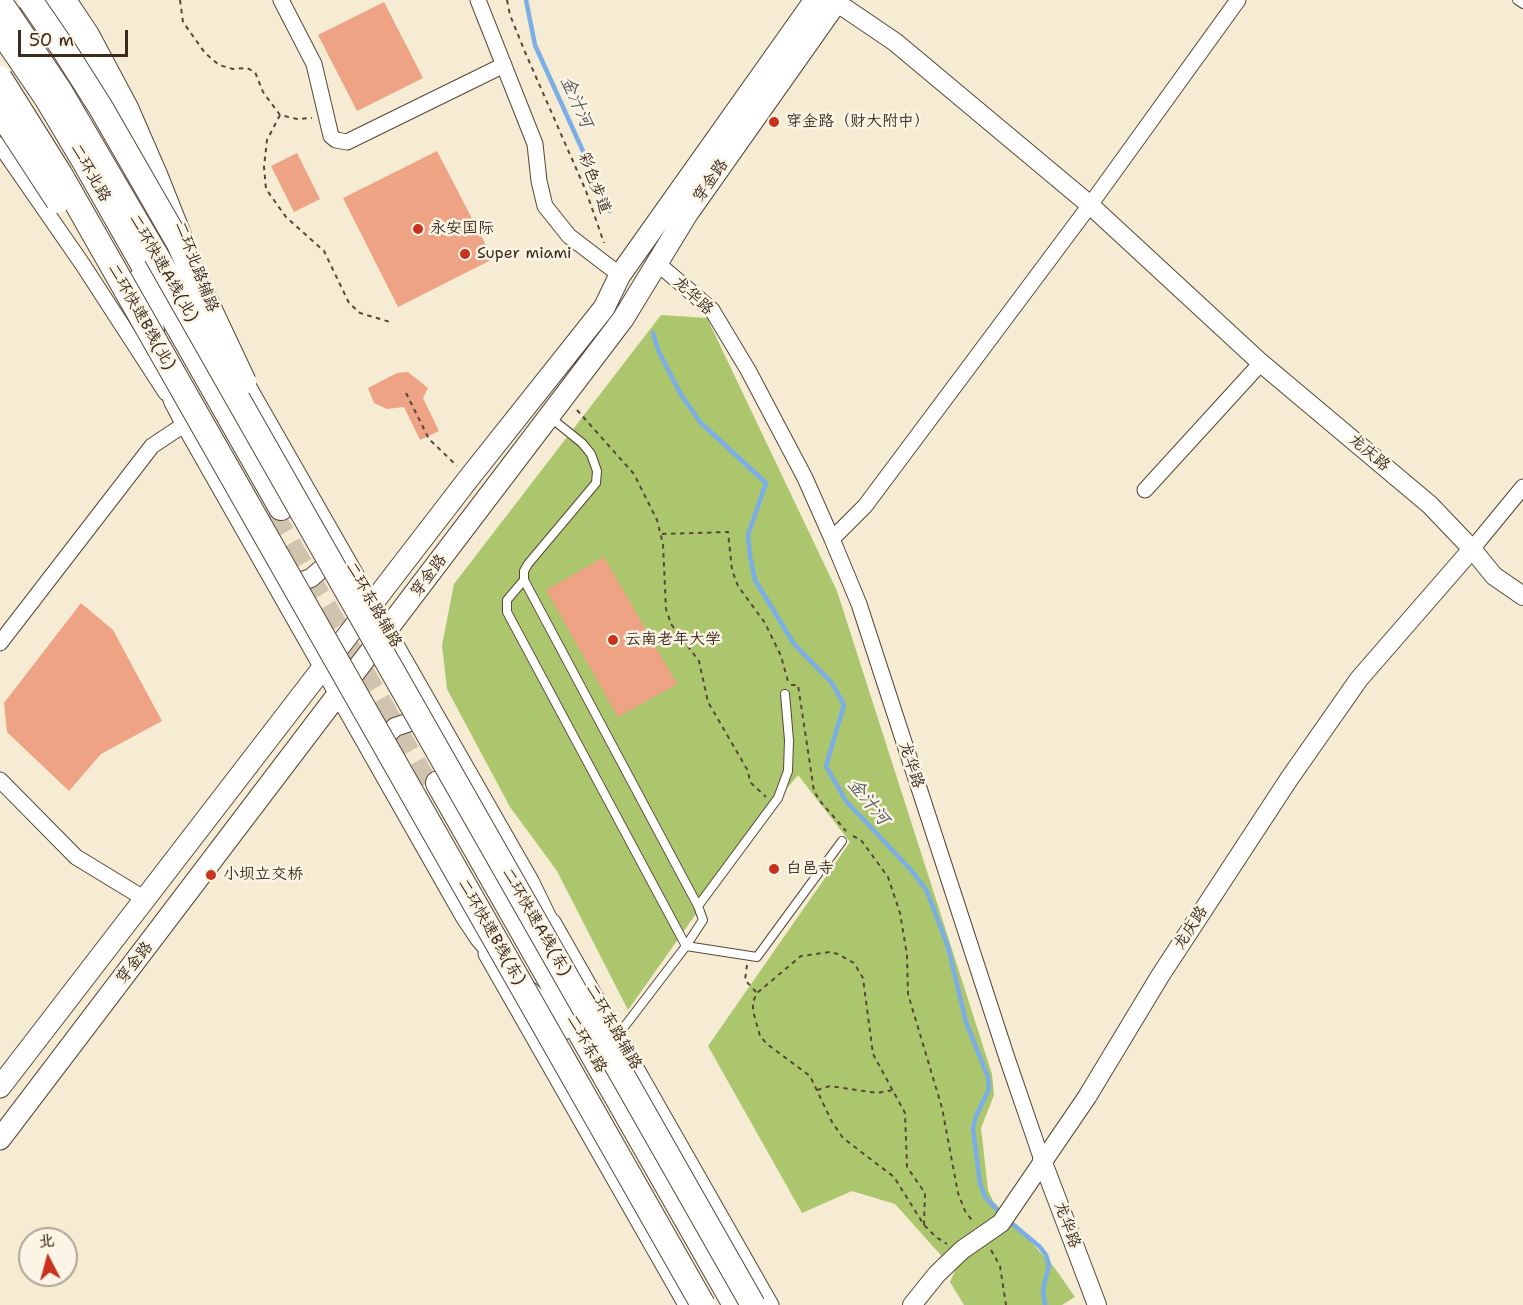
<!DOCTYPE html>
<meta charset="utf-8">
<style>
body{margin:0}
#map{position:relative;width:1523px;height:1305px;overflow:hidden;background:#f6ebd3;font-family:"Shantell Sans","LXGW WenKai TC",sans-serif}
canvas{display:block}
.north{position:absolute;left:18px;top:1227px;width:60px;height:60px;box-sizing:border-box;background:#fcf5e5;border:2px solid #afa495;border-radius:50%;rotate:354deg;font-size:16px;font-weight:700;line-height:24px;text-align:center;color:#3b2a1e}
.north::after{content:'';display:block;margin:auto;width:21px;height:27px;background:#c8321e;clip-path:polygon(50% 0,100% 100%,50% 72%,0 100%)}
.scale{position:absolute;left:18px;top:30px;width:110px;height:27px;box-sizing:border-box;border:3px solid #3b2a1e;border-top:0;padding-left:8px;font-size:18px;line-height:21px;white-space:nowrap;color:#3b2a1e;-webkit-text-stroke:4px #fcf5e5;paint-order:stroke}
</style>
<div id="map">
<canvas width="1523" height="1305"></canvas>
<div class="north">北</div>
<div class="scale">50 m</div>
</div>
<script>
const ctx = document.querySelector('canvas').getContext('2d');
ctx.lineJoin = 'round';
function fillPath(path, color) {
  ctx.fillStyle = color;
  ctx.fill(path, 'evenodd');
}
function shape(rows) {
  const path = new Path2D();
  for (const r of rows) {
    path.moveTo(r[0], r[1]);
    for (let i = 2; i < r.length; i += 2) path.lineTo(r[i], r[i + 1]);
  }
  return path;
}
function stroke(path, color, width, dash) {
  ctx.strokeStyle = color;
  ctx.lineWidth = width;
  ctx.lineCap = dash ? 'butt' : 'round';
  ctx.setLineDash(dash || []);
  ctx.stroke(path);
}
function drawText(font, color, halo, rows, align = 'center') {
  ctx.font = font + ' "Shantell Sans","LXGW WenKai TC",sans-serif';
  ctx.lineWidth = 5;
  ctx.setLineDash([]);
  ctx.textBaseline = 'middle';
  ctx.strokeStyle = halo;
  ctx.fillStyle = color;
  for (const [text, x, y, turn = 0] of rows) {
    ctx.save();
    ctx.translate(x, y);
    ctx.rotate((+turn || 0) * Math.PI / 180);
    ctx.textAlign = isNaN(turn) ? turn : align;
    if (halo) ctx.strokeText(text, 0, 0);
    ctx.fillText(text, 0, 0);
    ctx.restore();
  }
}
fillPath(shape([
 [661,315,707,318,837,591,992,1074,994,1095,981,1128,988,1190,993,1201,1054,1267,1075,1297,1062,1305,964,1305,950,1282,955,1271,895,1204,852,1191,802,1213,708,1046,850,842,798,775,773,805,628,1010,557,871,510,807,447,689,442,645,454,584]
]), '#abc66c');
stroke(shape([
 [526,0,535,45,610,211],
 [653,333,659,352,680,393,700,422,766,483,748,535,750,556,755,580,794,644,832,683,844,705,826,766,846,801,911,870,927,891,948,947,966,1022,988,1077,989,1089,976,1116,973,1129,980,1183,985,1197,1003,1216],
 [1009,1221,1040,1247,1046,1255,1049,1265,1043,1290,1045,1305]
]), '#7bade7', 4.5);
fillPath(shape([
 [384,2,423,78,357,111,318,35],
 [437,151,493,259,398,307,343,198],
 [297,153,320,199,294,212,271,166],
 [408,372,428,388,423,398,439,431,420,440,404,407,387,409,374,403,368,388,397,373],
 [604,557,677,684,618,717,546,590],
 [81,603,113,630,162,721,101,754,69,791,7,732,4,703]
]), '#efa385');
stroke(shape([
 [271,513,429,789]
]), '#d1c4af', 24, [24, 12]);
const service = shape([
 [1517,0,1523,4],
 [551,418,582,443,591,454,597,471,596,483,528,564,524,571,524,580,698,906,703,920,686,946,618,1035],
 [524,580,507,600,507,612,686,946,757,957,842,841],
 [698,906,778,798,788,771,789,740,785,694]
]);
const minor = shape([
 [69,0,91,33,130,106,160,175,183,233],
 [281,0,314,64,331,136,336,140,347,142,504,65],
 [478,0,535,144,539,181,545,206,569,236,620,275],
 [0,145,83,265,166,393],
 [657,263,712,310,748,370,805,478,832,539,859,604,1007,1058,1042,1160],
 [1145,490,1261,363],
 [832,539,865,506,1090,205,1238,0],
 [1472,549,1523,487],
 [0,643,152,446,185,424,180,416],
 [0,780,76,857,145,899],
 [553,922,771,1305],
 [486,954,686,1305]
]);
const tertiary = shape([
 [836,2,895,42,1090,205,1261,363,1430,505,1472,549,1494,576,1523,596],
 [138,278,148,302,155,330],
 [163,369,173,401,185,424,339,695,465,917,479,938,501,964],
 [238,371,530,882,548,919,555,944],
 [282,581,297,583,311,578,327,564,333,551],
 [378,751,385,737,395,727,416,720,431,722],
 [530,991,551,1011,565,1030],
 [1042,1160,1097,1305],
 [912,1305,937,1274,962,1250,1001,1223,1087,1097,1160,976,1289,779,1359,679,1472,549]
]);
const secondary = shape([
 [0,1087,469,478,604,308,620,275,815,0],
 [0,1139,623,319,687,214,838,0]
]);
const primary = shape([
 [0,30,47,99,84,161,281,508],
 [438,783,735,1305]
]);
const trunk = shape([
 [54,0,99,75,136,150],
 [0,2,60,91,156,255]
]);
stroke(service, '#574739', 10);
stroke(minor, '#574739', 17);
stroke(tertiary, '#574739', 20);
stroke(secondary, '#574739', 23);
stroke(primary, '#574739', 26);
stroke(trunk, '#574739', 26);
stroke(shape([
 [180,0,183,22,205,53,219,65,233,69,247,68,255,72,263,92,280,115,297,119,312,118],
 [507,0,510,15,525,52,586,191,604,243],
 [280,115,267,140,264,167,266,189,286,217,324,251,349,303,360,313,390,322],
 [406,393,429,439,457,466],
 [577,410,634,474,657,520,663,544,666,609,671,624,699,661,708,702,748,771,750,782,766,797],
 [662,534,728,532,732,570,738,586,765,623,781,656,789,685],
 [791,685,798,685,814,791,820,801,846,831],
 [853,836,861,840,888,877,900,913,907,955,908,994,942,1108,958,1193,965,1211,974,1223],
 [747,965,745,980,757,993],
 [817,1090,830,1086,877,1093,893,1090],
 [924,1225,925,1193,907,1167,905,1113,873,1054,863,978,854,963,838,954,830,952,801,956,757,993,753,1002,753,1011,760,1036,767,1044,810,1076,832,1122,843,1138,894,1177,924,1225,936,1237,947,1244],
 [991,1250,1000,1266,1006,1305]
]), '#574739', 2, [4.5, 4.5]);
stroke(service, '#fff', 8);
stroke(minor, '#fff', 15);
stroke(tertiary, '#fff', 18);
stroke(secondary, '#fff', 21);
stroke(primary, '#fff', 24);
stroke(trunk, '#fff', 24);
const trunkBridge = shape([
 [30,0,63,48,101,108,178,242,244,382],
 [0,78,60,174,703,1305],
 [0,112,58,201],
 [156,255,753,1305]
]);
stroke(trunkBridge, '#574739', 26, []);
stroke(trunkBridge, '#fff', 24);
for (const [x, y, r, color] of [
 [774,122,6,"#c8321e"],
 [418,229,6,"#c8321e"],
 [465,254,6,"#c8321e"],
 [613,640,6,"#c8321e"],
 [774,869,6,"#c8321e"],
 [211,875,6,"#c8321e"]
]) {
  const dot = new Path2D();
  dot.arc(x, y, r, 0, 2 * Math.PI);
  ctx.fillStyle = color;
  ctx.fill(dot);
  stroke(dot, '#fcf5e5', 2);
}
drawText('16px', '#3b2a1e', '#fcf5e5', [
 ["穿金路（财大附中）",786,122],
 ["永安国际",430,229],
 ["Super miami",477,254],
 ["云南老年大学",625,640],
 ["白邑寺",786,869],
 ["小坝立交桥",223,875]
], 'left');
drawText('16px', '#3b2a1e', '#fcf5e5', [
 ["二环北路",90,173,60],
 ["穿金路",711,181,-55],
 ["彩色步道",594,183,69],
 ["二环北路辅路",196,267,69],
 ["二环快速A线(北)",163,268,60],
 ["龙华路",693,296,43],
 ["二环快速B线(北)",141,317,60],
 ["龙庆路",1369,453,40],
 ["穿金路",429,576,-53],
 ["二环东路辅路",373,605,60],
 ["龙华路",911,765,72],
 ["二环快速A线(东)",536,922,60],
 ["龙庆路",1191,928,-57],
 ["二环快速B线(东)",491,932,60],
 ["穿金路",135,963,-52],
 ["二环东路辅路",613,1027,60],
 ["二环东路",586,1044,60],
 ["龙华路",1067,1225,70]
]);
drawText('italic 18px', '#515864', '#fcf5e5', [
 ["金汁河",576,102,66],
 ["金汁河",868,802,51]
]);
</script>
